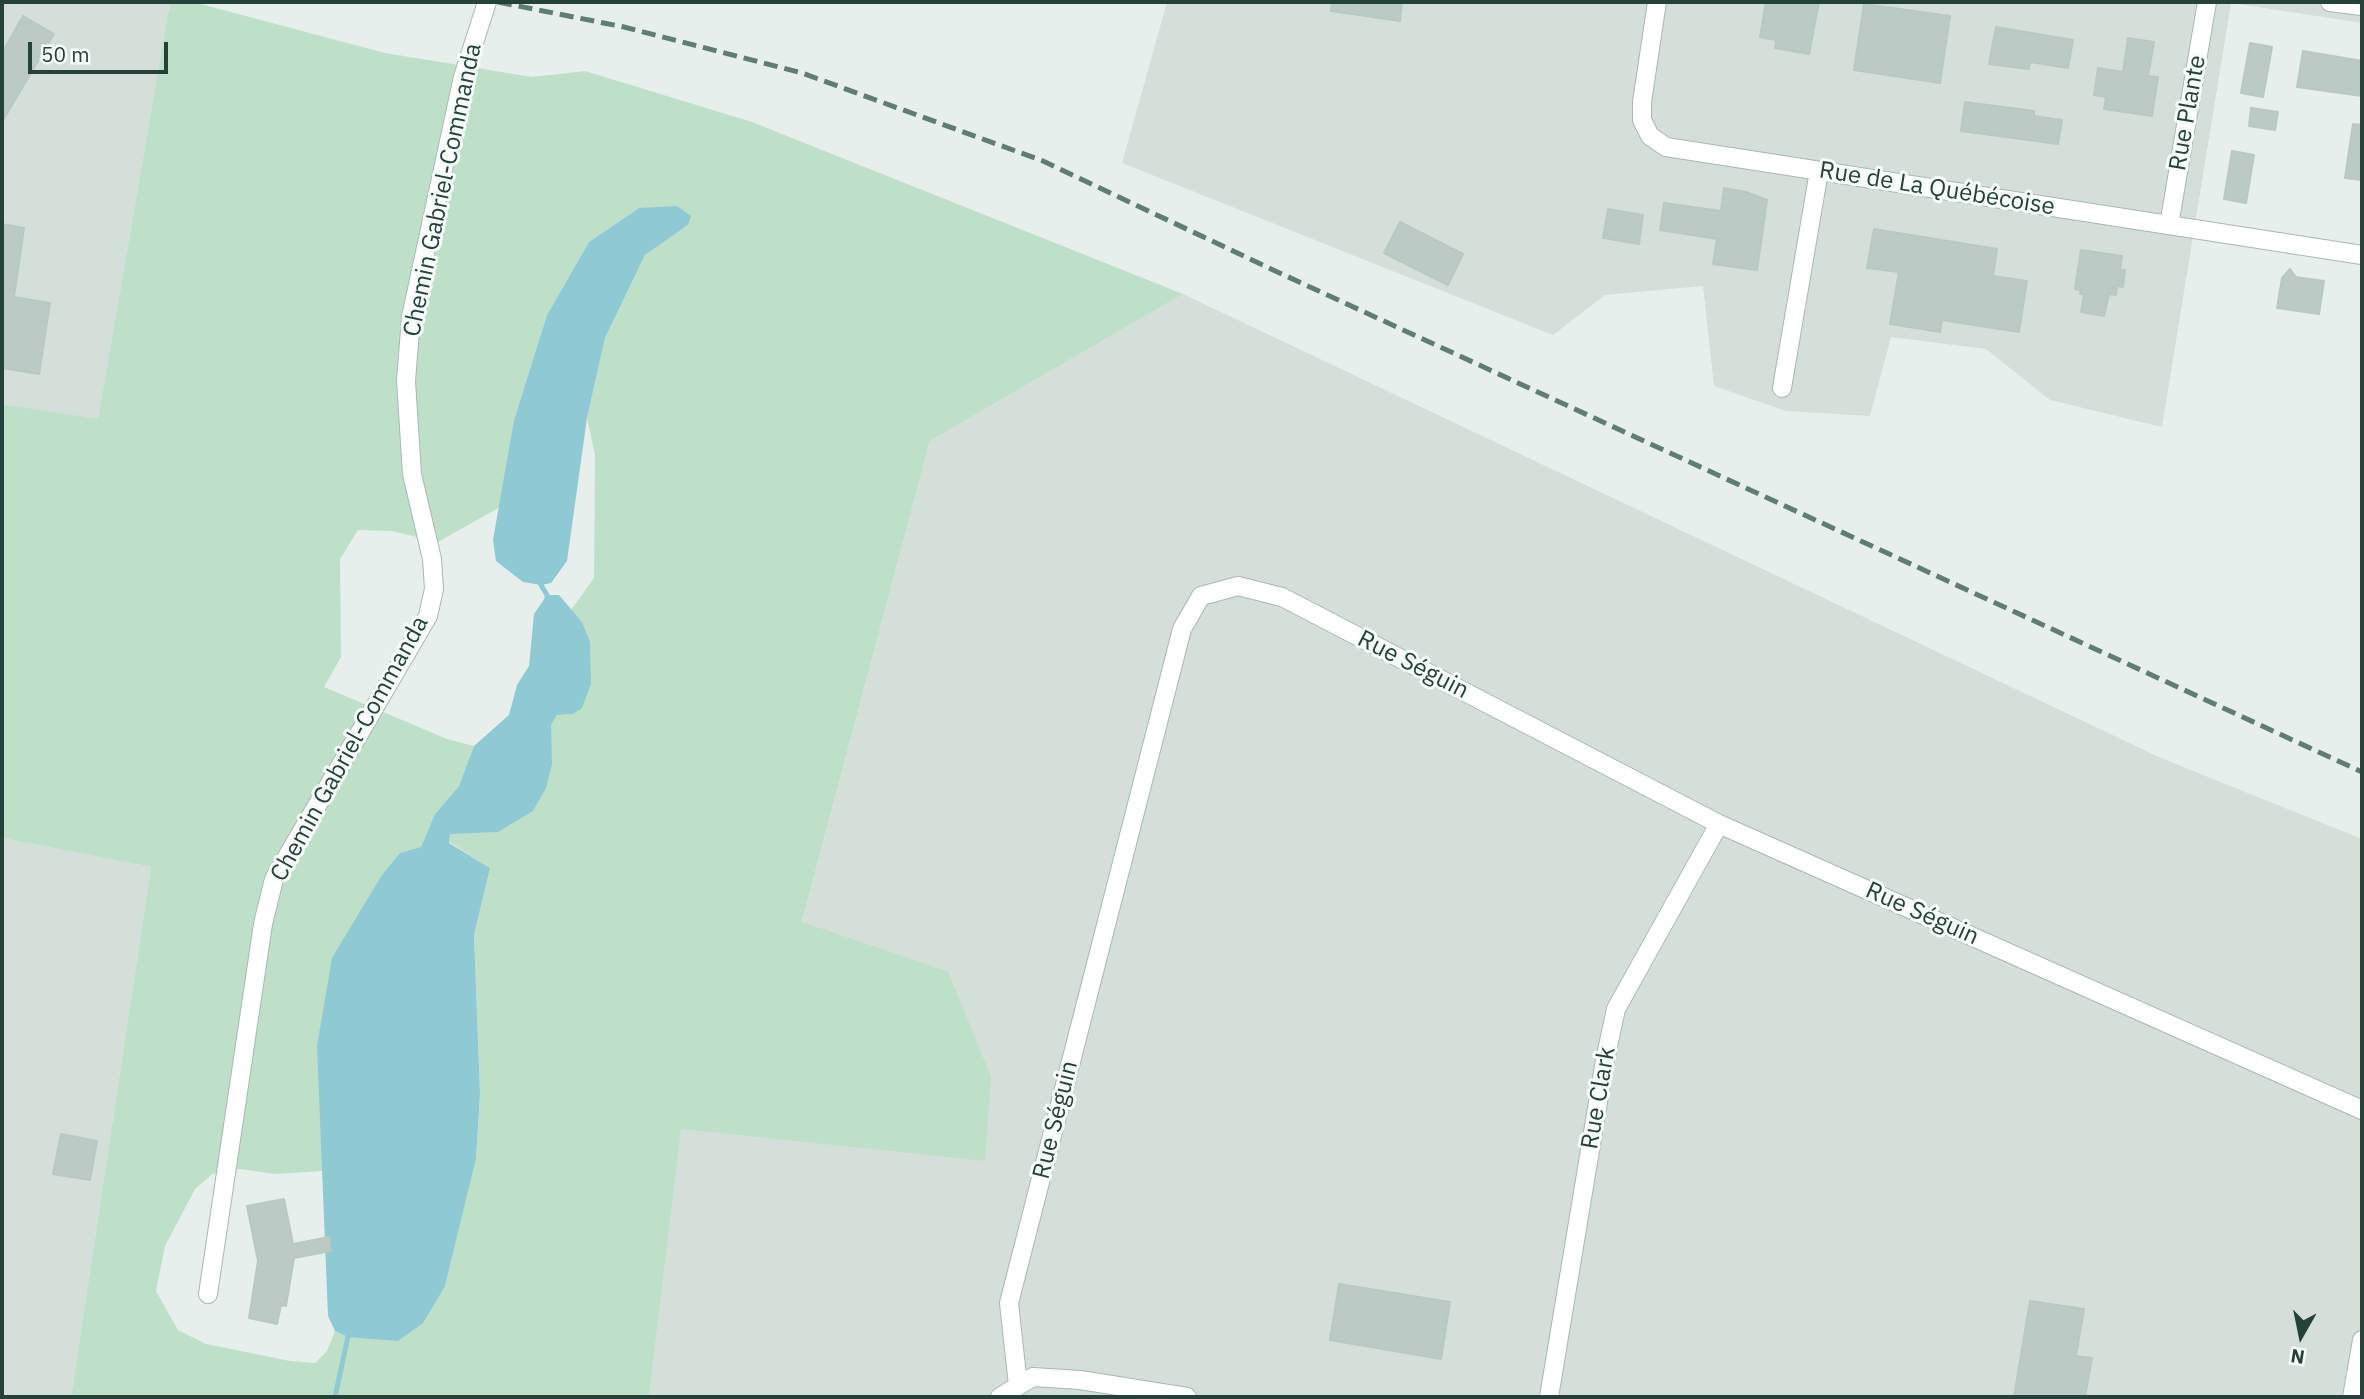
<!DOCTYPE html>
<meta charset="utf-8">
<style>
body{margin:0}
#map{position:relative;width:2364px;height:1399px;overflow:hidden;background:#e6efeb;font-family:"IBM Plex Sans",sans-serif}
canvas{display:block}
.frame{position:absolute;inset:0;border:4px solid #24423a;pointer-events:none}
.north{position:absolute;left:2266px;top:1301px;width:70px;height:70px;-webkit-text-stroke:5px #f7fbf9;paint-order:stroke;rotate:189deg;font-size:19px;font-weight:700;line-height:28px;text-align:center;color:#24423a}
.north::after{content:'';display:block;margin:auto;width:24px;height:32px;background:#24423a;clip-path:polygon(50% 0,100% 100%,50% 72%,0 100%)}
.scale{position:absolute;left:28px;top:42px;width:140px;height:32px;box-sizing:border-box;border:4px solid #24423a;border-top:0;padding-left:9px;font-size:21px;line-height:24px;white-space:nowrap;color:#24423a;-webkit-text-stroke:5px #f7fbf9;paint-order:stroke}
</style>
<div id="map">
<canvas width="2364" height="1399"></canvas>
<div class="frame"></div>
<div class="north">N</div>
<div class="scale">50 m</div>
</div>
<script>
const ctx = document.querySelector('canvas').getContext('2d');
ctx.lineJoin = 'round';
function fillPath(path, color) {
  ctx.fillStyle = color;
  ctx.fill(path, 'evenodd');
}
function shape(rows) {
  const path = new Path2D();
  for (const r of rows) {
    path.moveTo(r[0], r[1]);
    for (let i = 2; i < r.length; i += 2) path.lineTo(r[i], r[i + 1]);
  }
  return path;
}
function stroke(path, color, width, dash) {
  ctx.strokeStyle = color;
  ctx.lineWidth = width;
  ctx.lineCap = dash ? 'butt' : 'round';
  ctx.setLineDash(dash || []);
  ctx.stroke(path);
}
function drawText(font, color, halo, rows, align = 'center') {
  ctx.font = font + ' "IBM Plex Sans",sans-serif';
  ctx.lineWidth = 6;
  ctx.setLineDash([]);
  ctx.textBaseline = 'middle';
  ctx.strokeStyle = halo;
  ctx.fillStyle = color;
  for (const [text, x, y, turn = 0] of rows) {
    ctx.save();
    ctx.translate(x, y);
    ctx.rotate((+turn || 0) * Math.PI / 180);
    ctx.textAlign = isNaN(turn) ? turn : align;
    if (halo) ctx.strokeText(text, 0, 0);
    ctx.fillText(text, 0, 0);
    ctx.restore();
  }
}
fillPath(shape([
 [2,2,170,2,98,420,2,404],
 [1167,2,2362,2,2362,23,2231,3,2162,427,2050,400,1986,349,1891,337,1870,416,1786,411,1714,386,1703,286,1605,295,1553,335,1122,163],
 [1183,294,2161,758,2362,839,2362,1397,649,1397,682,1115,948,971,802,923,930,441],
 [2,838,151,867,71,1397,2,1397]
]), '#d4dfda');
fillPath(shape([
 [170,2,193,2,385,53,532,77,585,71,752,122,1183,294,930,441,802,922,948,971,991,1077,985,1161,681,1129,649,1397,71,1397,151,867,2,838,2,404,98,419],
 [639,208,688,225,645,255,605,338,587,418,595,455,594,578,571,610,582,622,573,714,557,715,551,725,551,741,498,832,450,833,449,842,490,868,474,935,480,1094,476,1159,445,1286,348,1337,335,1331,327,1351,315,1363,290,1361,206,1344,178,1330,156,1291,165,1246,195,1189,212,1174,240,1169,276,1174,322,1171,421,847,435,814,459,786,474,746,447,739,324,687,341,657,340,559,358,530,392,531,438,542,500,507,514,420,547,315,589,242]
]), '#bfe0c8');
fillPath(shape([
 [677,206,691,216,688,225,645,255,605,338,587,418,567,561,551,583,541,585,523,582,496,561,493,540,514,420,547,315,589,242,639,208],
 [547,595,559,595,582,622,590,642,591,684,582,708,573,714,557,715,551,725,552,764,546,788,533,811,498,832,450,834,449,843,490,868,474,935,480,1094,476,1159,445,1286,423,1323,398,1341,348,1337,335,1331,328,1316,317,1046,332,958,382,875,400,853,421,847,435,814,459,786,474,746,509,715,517,685,529,666,534,614]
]), '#8ec9d4');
stroke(shape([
 [541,585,547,595,547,601],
 [335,1397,349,1332]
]), '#8ec9d4', 5);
const building = shape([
 [1332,2,1402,2,1400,21,1331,11,1332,2],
 [1766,2,1819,2,1809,54,1775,48,1776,40,1760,37,1766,2],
 [1864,4,1950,16,1940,83,1854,70,1864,4],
 [23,16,54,34,2,122,2,53,23,16],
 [1996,27,2073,40,2068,68,2030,62,2029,69,1989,64,1996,27],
 [2128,38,2154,42,2148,76,2158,77,2152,116,2104,109,2106,97,2094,95,2098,68,2123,72,2128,38],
 [2250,43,2272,47,2263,97,2241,93,2250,43],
 [2303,51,2362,61,2362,96,2297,87,2303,51],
 [1965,102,2034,111,2034,116,2062,120,2058,144,1961,131,1965,102],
 [2251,108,2278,112,2275,130,2249,126,2251,108],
 [2353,124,2362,125,2362,180,2345,178,2353,124],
 [2232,151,2254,155,2246,203,2224,199,2232,151],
 [1724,188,1746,192,1767,200,1757,270,1713,264,1717,239,1660,230,1664,203,1721,211,1724,188],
 [1608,209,1643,215,1639,244,1603,238,1608,209],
 [1400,222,1463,254,1448,285,1384,253,1400,222],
 [2,224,24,228,14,297,50,303,39,374,2,368,2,224],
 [1874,229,1997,249,1993,276,2027,281,2019,332,1942,320,1940,332,1890,324,1899,272,1867,268,1874,229],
 [2081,250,2122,256,2120,270,2125,270,2123,287,2117,286,2116,295,2109,294,2104,316,2081,312,2084,295,2080,294,2081,290,2075,289,2081,250],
 [2290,269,2296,277,2324,281,2319,314,2277,308,2282,278,2290,269],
 [61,1134,97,1141,90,1180,53,1174,61,1134],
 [284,1199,293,1244,329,1237,331,1251,294,1258,286,1306,281,1305,277,1324,249,1318,258,1261,247,1206,284,1199],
 [1339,1284,1450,1302,1441,1359,1330,1340,1339,1284],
 [2030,1301,2084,1309,2076,1356,2092,1358,2085,1397,2014,1397,2030,1301]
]);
fillPath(building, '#bbcac4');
stroke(building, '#b8c9c2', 2);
const minor = shape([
 [1657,2,1642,102,1642,120,1650,136,1666,147,2362,255],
 [2330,2,2362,6],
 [2169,225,2207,2],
 [1782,388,1819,171],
 [208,1294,263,924,274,879,428,616,434,589,432,559,412,474,406,381,411,317,463,77,487,2],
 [1018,1385,1009,1303,1182,629,1201,596,1238,586,1282,597,1719,824,2362,1110],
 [1000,1397,1033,1377,1080,1380,1187,1397],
 [1549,1397,1605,1060,1616,1009,1719,824],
 [2352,1397,2362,1340]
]);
stroke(minor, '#a8b8b2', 20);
stroke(minor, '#fff', 18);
stroke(shape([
 [498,2,624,27,802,73,1043,161,1271,269,2362,772]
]), '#5f7d75', 5, [14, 7]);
drawText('24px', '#24423a', '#f7fbf9', [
 ["Rue Plante",2188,113,-80],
 ["Rue de La Québécoise",1937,189,9],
 ["Chemin Gabriel-Commanda",443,190,-78],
 ["Rue Séguin",1413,665,27],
 ["Chemin Gabriel-Commanda",350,749,-61],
 ["Rue Séguin",1922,914,24],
 ["Rue Clark",1599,1098,-80],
 ["Rue Séguin",1056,1120,-76]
]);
</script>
